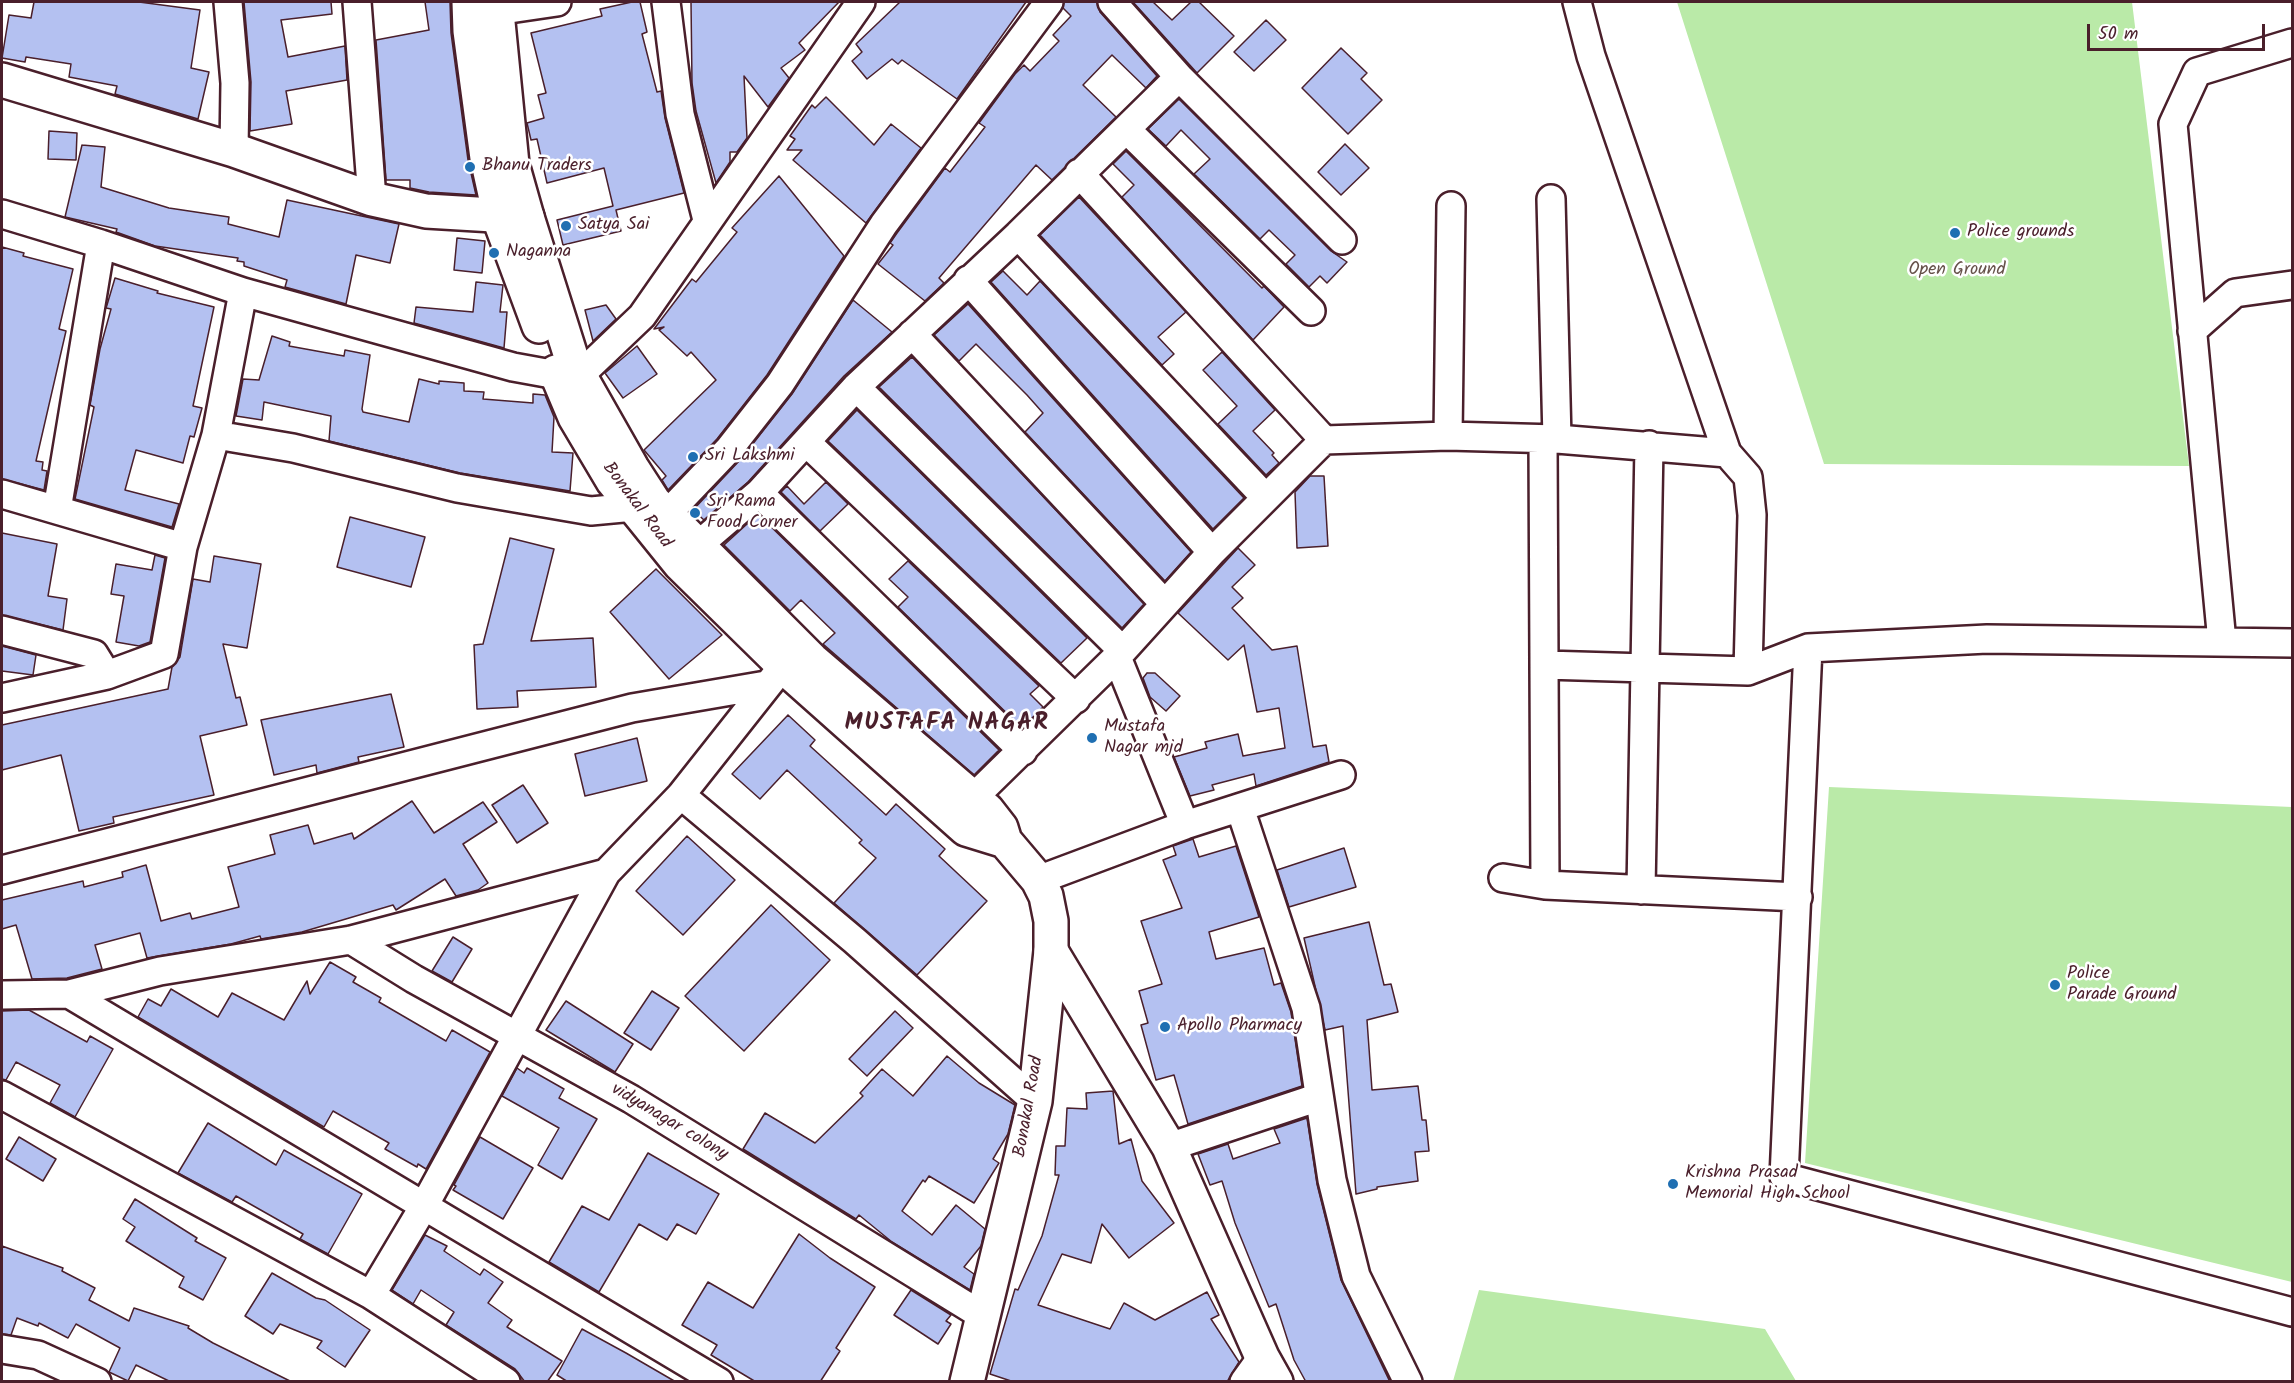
<!DOCTYPE html>
<style>
body{margin:0}
#map{position:relative;width:2294px;height:1383px;overflow:hidden;background:#fff;font-family:Kalam,sans-serif}
canvas{display:block}
.frame{position:absolute;inset:0;border:3px solid #4a1f2b;pointer-events:none}
.scale{position:absolute;left:2087px;top:24px;width:178px;height:27px;box-sizing:border-box;border:3px solid #4a1f2b;border-top:0;padding-left:8px;font-size:18px;line-height:21px;white-space:nowrap;color:#4a1f2b;-webkit-text-stroke:4px #fff;paint-order:stroke}
</style>
<div id="map">
<canvas width="2294" height="1383"></canvas>
<div class="frame"></div>
<div class="scale">50 m</div>
</div>
<script>
const ctx = document.querySelector('canvas').getContext('2d');
ctx.lineJoin = 'round';
function fillPath(path, color) {
  ctx.fillStyle = color;
  ctx.fill(path, 'evenodd');
}
function shape(rows) {
  const path = new Path2D();
  for (const r of rows) {
    path.moveTo(r[0], r[1]);
    for (let i = 2; i < r.length; i += 2) path.lineTo(r[i], r[i + 1]);
  }
  return path;
}
function stroke(path, color, width, dash) {
  ctx.strokeStyle = color;
  ctx.lineWidth = width;
  ctx.lineCap = dash ? 'butt' : 'round';
  ctx.setLineDash(dash || []);
  ctx.stroke(path);
}
function drawText(font, color, halo, rows, align = 'center') {
  ctx.font = font + ' Kalam,sans-serif';
  ctx.lineWidth = 5;
  ctx.setLineDash([]);
  ctx.textBaseline = 'middle';
  ctx.strokeStyle = halo;
  ctx.fillStyle = color;
  for (const [text, x, y, turn = 0] of rows) {
    ctx.save();
    ctx.translate(x, y);
    ctx.rotate((+turn || 0) * Math.PI / 180);
    ctx.textAlign = isNaN(turn) ? turn : align;
    if (halo) ctx.strokeText(text, 0, 0);
    ctx.fillText(text, 0, 0);
    ctx.restore();
  }
}
fillPath(shape([
 [1677,2,2132,2,2189,466,1824,464],
 [1829,787,2292,807,2292,1282,1805,1163],
 [1479,1290,1765,1329,1796,1381,1453,1381]
]), '#baeaa8');
const building = shape([
 [34,2,139,2,200,10,191,68,209,72,198,119,115,94,117,86,69,77,71,64,26,57,25,62,2,58,9,15,31,18,34,2],
 [244,2,331,2,332,14,281,20,288,57,345,46,347,80,286,91,292,124,250,131,251,82,244,2],
 [425,2,450,2,451,33,468,160,476,195,429,192,410,188,410,180,386,180,376,40,429,30,425,2],
 [632,2,640,2,647,32,642,34,657,92,661,91,665,118,684,193,616,210,621,231,563,245,557,220,613,206,604,168,547,183,537,139,531,140,527,123,544,118,538,95,546,93,531,33,602,16,600,9,632,2],
 [691,2,839,2,799,43,805,50,781,68,789,78,768,107,744,76,747,138,737,152,730,152,730,162,716,183,696,111,692,83,691,2],
 [900,2,1026,2,957,99,902,60,898,64,892,59,867,79,852,61,862,52,856,44,900,2],
 [1064,2,1097,2,1100,12,1157,76,1146,88,1112,55,1083,85,1116,117,1052,180,1036,165,939,278,944,283,925,301,878,264,893,245,890,243,897,233,945,168,950,172,985,127,979,123,1015,74,1024,65,1030,71,1059,41,1053,35,1071,16,1063,8,1064,2],
 [1133,2,1153,2,1172,20,1191,2,1199,2,1234,36,1197,73,1133,2],
 [1266,20,1286,40,1254,71,1234,52,1266,20],
 [1341,48,1367,73,1361,79,1382,100,1348,134,1302,88,1341,48],
 [826,97,874,145,891,124,921,148,866,223,793,160,802,150,787,150,795,139,790,136,812,105,815,108,826,97],
 [1179,99,1331,251,1347,262,1327,283,1320,276,1309,287,1286,264,1295,255,1269,230,1260,239,1194,174,1210,159,1181,130,1166,146,1148,129,1179,99],
 [49,131,77,133,76,160,48,159,49,131],
 [1345,144,1369,168,1341,195,1318,172,1345,144],
 [82,145,105,147,101,187,169,208,229,217,228,224,279,237,287,200,399,224,390,263,356,255,346,304,285,287,287,280,244,266,244,262,237,261,238,258,155,246,116,232,117,229,65,217,82,145],
 [1126,151,1262,288,1264,286,1284,307,1253,340,1122,197,1134,185,1113,164,1126,151],
 [779,176,844,256,767,375,717,439,668,490,662,480,666,476,644,450,716,380,691,352,687,356,659,330,664,327,654,329,692,279,696,282,737,232,732,228,779,176],
 [1079,197,1186,312,1158,337,1174,354,1162,365,1040,235,1079,197],
 [457,238,485,241,482,273,454,270,457,238],
 [2,247,24,253,23,256,73,269,59,329,66,331,36,461,43,462,42,470,47,471,44,490,2,479,2,247],
 [1003,271,1027,295,1040,281,1244,498,1213,529,991,282,1003,271],
 [115,278,158,291,157,293,214,307,193,406,202,408,194,437,190,436,183,463,136,450,125,490,179,504,172,527,75,499,94,407,90,405,100,349,111,309,106,308,107,305,115,278],
 [476,282,503,285,500,312,507,312,504,348,414,323,416,307,473,312,476,282],
 [853,300,892,332,844,376,748,482,704,520,693,510,740,460,792,394,853,300],
 [968,304,1191,552,1165,581,1025,432,1043,413,1027,395,976,344,959,361,934,335,968,304],
 [606,305,616,319,593,341,585,310,606,305],
 [272,336,290,342,289,346,344,356,345,350,370,355,362,409,363,412,409,422,419,379,439,384,439,381,464,383,464,391,484,392,483,399,533,403,533,394,545,395,554,417,552,452,573,453,570,491,460,473,329,441,331,416,264,402,262,420,236,416,243,379,259,380,272,336],
 [637,346,657,374,623,398,605,373,637,346],
 [1222,352,1275,410,1253,431,1274,453,1272,455,1279,463,1266,475,1218,424,1237,406,1203,370,1222,352],
 [912,357,1144,604,1122,628,879,387,912,357],
 [857,410,1087,638,1061,663,828,441,857,410],
 [1310,476,1324,476,1328,546,1297,548,1295,492,1310,476],
 [826,482,848,504,820,531,781,492,787,486,804,504,826,482],
 [758,514,999,750,974,775,823,644,835,633,801,600,790,611,724,545,758,514],
 [350,517,425,537,411,587,337,567,350,517],
 [2,533,57,544,48,596,67,599,63,630,2,615,2,533],
 [510,538,554,549,531,641,593,638,596,687,517,691,518,707,477,709,474,645,483,644,510,538],
 [1238,548,1255,565,1232,587,1243,598,1232,608,1272,650,1297,646,1313,747,1326,745,1329,762,1256,786,1254,774,1212,785,1214,790,1190,796,1174,757,1207,748,1205,742,1238,734,1243,756,1285,748,1279,708,1257,712,1244,645,1228,660,1178,613,1238,548],
 [155,555,165,558,150,642,139,646,116,642,124,596,111,594,116,564,152,570,155,555],
 [214,556,261,564,247,648,223,644,236,698,240,697,247,725,200,736,214,795,113,817,114,823,79,831,61,755,2,770,2,725,168,689,172,667,180,657,193,579,210,582,214,556],
 [908,561,1039,686,1030,694,1043,707,1022,728,898,607,908,597,889,579,908,561],
 [656,569,722,635,669,679,610,612,656,569],
 [2,646,36,655,33,675,2,671,2,646],
 [1147,673,1155,673,1180,696,1166,711,1150,697,1143,678,1147,673],
 [391,694,404,747,358,757,359,762,317,773,316,765,274,775,261,720,391,694],
 [788,715,815,740,810,746,886,815,896,804,945,849,939,856,987,901,917,975,834,903,876,858,859,843,862,840,787,770,760,799,732,774,788,715],
 [637,738,647,781,585,796,575,754,637,738],
 [523,785,548,823,517,843,492,805,523,785],
 [412,801,434,833,483,802,497,822,463,844,488,883,478,890,456,896,445,879,396,910,393,905,302,932,261,939,260,936,231,944,147,958,140,933,95,945,102,969,67,978,32,979,16,925,2,929,2,900,83,881,84,887,123,877,122,872,146,865,161,921,190,913,192,919,239,907,228,867,275,854,270,835,308,825,314,844,352,833,354,839,412,801],
 [687,836,735,880,683,935,636,891,687,836],
 [1193,839,1199,857,1236,846,1259,917,1209,932,1216,959,1264,948,1274,985,1281,983,1291,1012,1302,1086,1188,1124,1174,1075,1156,1080,1141,1025,1148,1023,1139,991,1162,984,1141,921,1182,908,1163,860,1176,855,1173,846,1193,839],
 [1344,848,1356,887,1289,907,1277,870,1344,848],
 [771,905,830,960,744,1051,685,996,771,905],
 [1369,922,1384,985,1391,984,1398,1012,1367,1020,1372,1090,1418,1086,1422,1120,1426,1120,1429,1151,1415,1152,1418,1181,1377,1187,1377,1189,1356,1194,1343,1026,1325,1030,1304,938,1369,922],
 [453,937,472,949,452,982,432,971,453,937],
 [330,962,356,977,353,982,381,998,379,1002,446,1041,452,1030,490,1052,426,1169,418,1164,417,1167,385,1149,389,1143,333,1111,324,1127,138,1017,148,999,161,1006,171,989,218,1017,232,993,284,1020,307,981,310,994,330,962],
 [652,991,679,1008,651,1050,624,1033,652,991],
 [566,1001,633,1044,615,1072,546,1030,566,1001],
 [29,1010,87,1042,90,1036,113,1049,75,1117,50,1103,60,1085,16,1062,6,1080,2,1079,2,1011,29,1010],
 [895,1011,913,1028,867,1076,849,1059,895,1011],
 [947,1056,979,1083,1015,1105,1008,1134,993,1159,999,1163,974,1203,929,1176,925,1182,923,1180,902,1211,932,1235,956,1205,985,1229,981,1246,964,1267,974,1274,970,1290,892,1242,859,1215,856,1219,743,1149,765,1113,815,1143,863,1096,860,1093,882,1069,913,1096,947,1056],
 [517,1068,524,1073,527,1068,564,1089,559,1098,597,1119,562,1179,538,1165,559,1128,502,1096,517,1068],
 [1113,1091,1119,1144,1131,1139,1142,1181,1174,1223,1129,1258,1102,1224,1091,1263,1062,1254,1038,1305,1110,1329,1124,1303,1155,1320,1207,1292,1219,1315,1211,1319,1239,1362,1227,1382,1014,1382,990,1374,1015,1289,1018,1290,1042,1236,1059,1175,1055,1175,1056,1146,1065,1146,1067,1108,1087,1109,1086,1093,1113,1091],
 [1307,1118,1317,1184,1341,1280,1390,1382,1306,1382,1294,1360,1276,1304,1269,1307,1235,1223,1222,1181,1210,1185,1198,1154,1228,1144,1233,1159,1280,1143,1274,1129,1307,1118],
 [208,1123,276,1165,284,1150,362,1194,328,1254,300,1239,303,1234,236,1196,232,1202,178,1173,208,1123],
 [19,1137,56,1159,43,1181,6,1159,19,1137],
 [480,1137,533,1168,503,1219,453,1190,456,1186,454,1185,480,1137],
 [648,1153,719,1194,696,1234,677,1224,667,1240,639,1224,599,1292,549,1262,582,1206,609,1220,648,1153],
 [135,1199,197,1238,195,1241,226,1258,203,1300,179,1287,184,1277,126,1241,135,1227,123,1219,135,1199],
 [799,1234,830,1258,875,1287,836,1348,840,1351,820,1382,756,1382,711,1355,717,1345,682,1325,708,1282,753,1308,799,1234],
 [425,1235,447,1246,444,1251,480,1275,484,1269,503,1282,488,1303,512,1320,507,1327,562,1361,547,1382,525,1382,515,1369,446,1325,454,1312,421,1290,413,1304,392,1290,425,1235],
 [2,1246,63,1268,62,1271,95,1288,89,1300,129,1321,134,1308,189,1326,188,1328,213,1343,292,1382,171,1382,136,1365,128,1381,109,1372,120,1348,76,1324,68,1338,39,1323,38,1326,17,1318,11,1335,2,1334,2,1246],
 [272,1273,316,1298,325,1300,370,1330,345,1367,317,1348,322,1341,280,1324,273,1334,245,1316,272,1273],
 [911,1290,951,1315,946,1321,951,1324,938,1344,894,1315,911,1290],
 [582,1329,626,1353,676,1382,568,1382,557,1375,582,1329]
]);
fillPath(building, '#b4c1f1');
stroke(building, '#4a1f2b', 1.5);
const minor = shape([
 [228,2,235,83,234,150],
 [357,2,372,199],
 [666,2,680,114,707,220],
 [1112,2,1179,77,1342,240],
 [496,11,557,2],
 [1126,129,1311,311],
 [1079,173,1324,440],
 [1551,199,1557,439],
 [2,214,101,244,243,292,513,367,557,375],
 [1018,235,1265,497],
 [968,280,1212,552],
 [2192,331,2235,293,2292,285],
 [912,334,1164,603],
 [579,376,642,316,861,2],
 [856,387,1122,650],
 [216,435,293,448,457,488,591,511,634,507],
 [1448,436,1451,206],
 [1543,440,1545,885],
 [806,442,1076,699],
 [1727,453,1748,477,1752,515,1748,671],
 [759,493,1023,751],
 [2,494,183,547],
 [57,510,101,244],
 [667,514,729,449,780,384,884,224,1049,2],
 [696,547,759,493,856,387,1018,235,1179,77],
 [2,630,94,654,107,675],
 [2222,642,2173,124,2197,72,2292,43],
 [1808,648,1784,1177,2292,1312],
 [1117,657,1185,825],
 [1545,665,1748,671,1808,648,1987,639,2292,643],
 [2,698,107,675,164,654,183,547,216,435,243,292],
 [681,795,855,941,1035,1101],
 [973,798,1117,657,1212,552,1324,440,1448,436,1557,439,1727,453,1591,56,1577,2],
 [1240,808,1306,1008,1332,1180,1356,1276,1408,1382],
 [2,870,632,708,766,685],
 [1503,878,1545,885,1798,897],
 [1038,880,1185,825,1341,775],
 [1641,890,1649,445],
 [351,940,414,979,631,1099,983,1316],
 [69,994,719,1382],
 [2,995,69,994,160,971,351,940,606,873,681,795,783,666],
 [2,1095,371,1295,506,1382],
 [1169,1147,1319,1097],
 [371,1295,424,1206,606,873],
 [2,1349,38,1355,97,1382],
 [1244,1382,1262,1357]
]);
const tertiary = shape([
 [2,80,234,150,372,199,426,211,527,217],
 [1051,951,1169,1147,1262,1357,1276,1382]
]);
const secondary = shape([
 [469,2,470,31,487,158,502,226,539,326],
 [496,2,512,164,527,217,574,366,632,468,654,502,812,660,987,810,1001,828,1005,841,1038,880,1046,896,1051,921,1051,951,1035,1101,967,1382],
 [556,372,575,417,613,481,680,564,794,676,966,829,1005,841]
]);
stroke(minor, '#4a1f2b', 32);
stroke(tertiary, '#4a1f2b', 38);
stroke(secondary, '#4a1f2b', 38);
stroke(minor, '#fff', 27);
stroke(tertiary, '#fff', 33);
stroke(secondary, '#fff', 33);
for (const [x, y, r, color] of [
 [470,167,6,"#1f6fb2"],
 [566,226,6,"#1f6fb2"],
 [1955,233,6,"#1f6fb2"],
 [494,253,6,"#1f6fb2"],
 [693,457,6,"#1f6fb2"],
 [695,513,6,"#1f6fb2"],
 [1092,738,6,"#1f6fb2"],
 [2055,985,6,"#1f6fb2"],
 [1165,1027,6,"#1f6fb2"],
 [1673,1184,6,"#1f6fb2"]
]) {
  const dot = new Path2D();
  dot.arc(x, y, r, 0, 2 * Math.PI);
  ctx.fillStyle = color;
  ctx.fill(dot);
  stroke(dot, '#fff', 2);
}
drawText('18px', '#4a1f2b', '#fff', [
 ["Bhanu Traders",482,167],
 ["Satya Sai",578,226],
 ["Police grounds",1967,233],
 ["Naganna",506,253],
 ["Sri Lakshmi",705,457],
 ["Sri Rama",707,503],
 ["Food Corner",707,524],
 ["Mustafa",1104,728],
 ["Nagar mjd",1104,749],
 ["Police",2067,975],
 ["Parade Ground",2067,996],
 ["Apollo Pharmacy",1177,1027],
 ["Krishna Prasad",1685,1174],
 ["Memorial High School",1685,1195]
], 'left');
drawText('18px', '#66524a', '#fff', [
 ["Open Ground",1957,271]
]);
drawText('18px', '#4a1f2b', '#fff', [
 ["Bonakal Road",636,506,53],
 ["Bonakal Road",1030,1107,-80],
 ["vidyanagar colony",669,1123,31]
]);
ctx.letterSpacing = '1.5px';
drawText('bold 24px', '#4a1f2b', '#fff', [
 ["MUSTAFA NAGAR",947,725]
]);
ctx.letterSpacing = '0px';
</script>
